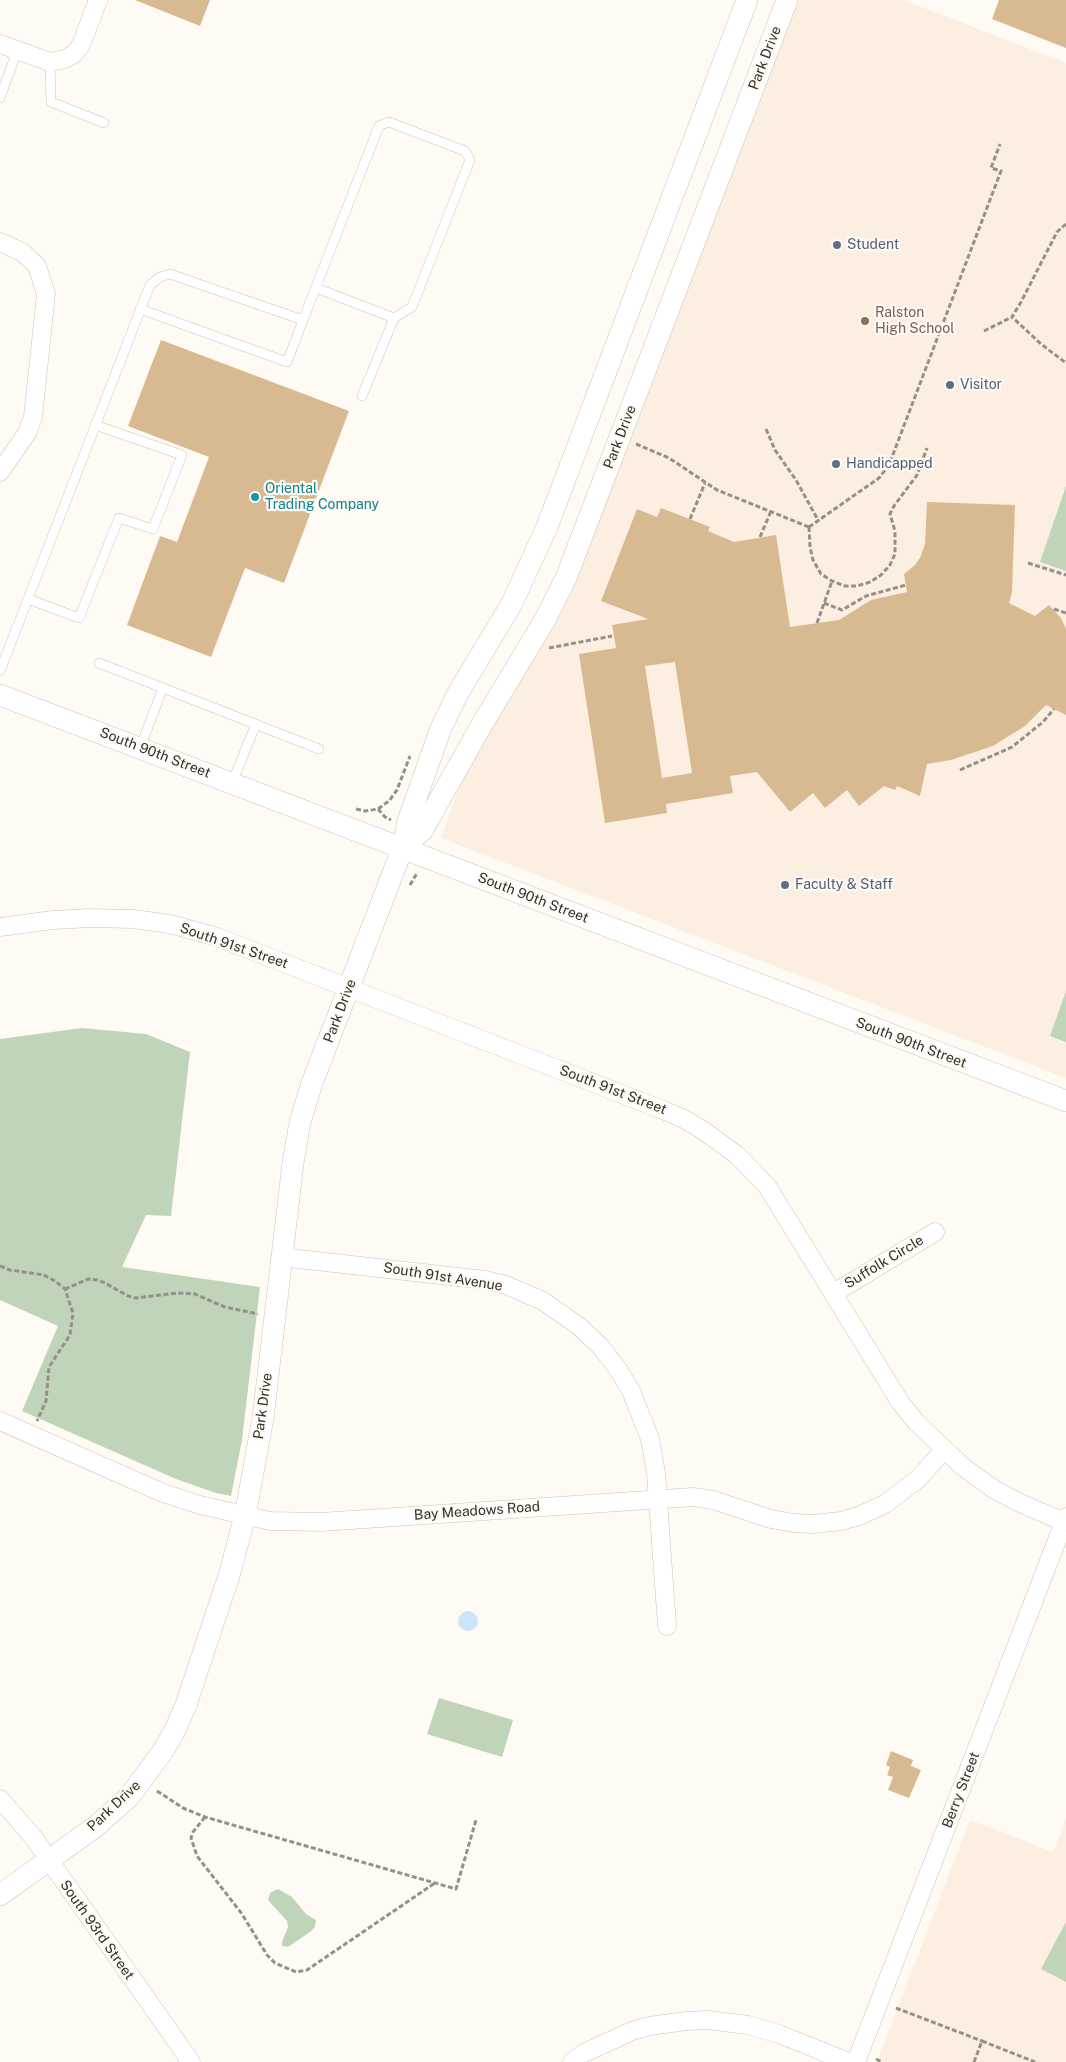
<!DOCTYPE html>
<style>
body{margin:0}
canvas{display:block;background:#fffaf3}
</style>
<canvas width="1066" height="2062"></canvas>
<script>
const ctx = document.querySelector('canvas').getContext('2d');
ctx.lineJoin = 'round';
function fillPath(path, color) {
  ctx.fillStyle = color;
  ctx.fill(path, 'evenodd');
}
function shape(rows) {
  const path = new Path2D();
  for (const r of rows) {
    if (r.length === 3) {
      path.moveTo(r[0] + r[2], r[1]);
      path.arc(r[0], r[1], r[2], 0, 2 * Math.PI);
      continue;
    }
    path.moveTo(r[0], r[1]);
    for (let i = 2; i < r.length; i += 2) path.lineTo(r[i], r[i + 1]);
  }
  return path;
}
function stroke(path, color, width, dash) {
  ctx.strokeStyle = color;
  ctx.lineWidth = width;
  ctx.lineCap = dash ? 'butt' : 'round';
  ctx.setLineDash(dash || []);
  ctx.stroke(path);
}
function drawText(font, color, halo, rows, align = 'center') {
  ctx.font = font + ' "Public Sans",sans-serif';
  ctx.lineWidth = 4.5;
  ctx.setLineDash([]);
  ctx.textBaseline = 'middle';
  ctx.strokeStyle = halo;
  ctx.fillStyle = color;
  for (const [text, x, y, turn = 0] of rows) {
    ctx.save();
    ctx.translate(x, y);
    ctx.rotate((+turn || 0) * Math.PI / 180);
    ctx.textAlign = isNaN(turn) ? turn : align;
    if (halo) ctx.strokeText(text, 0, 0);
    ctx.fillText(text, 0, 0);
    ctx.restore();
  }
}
fillPath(shape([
 [787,0,903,0,1066,63,1066,1078,441,838,481,726,566,578],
 [1066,1819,1066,2062,877,2062,970,1820,1053,1852]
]), '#fceee0');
fillPath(shape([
 [1066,486,1066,571,1040,562],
 [1066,991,1066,1042,1050,1036],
 [82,1028,146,1034,190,1052,171,1216,146,1215,122,1267,260,1287,242,1440,231,1496,216,1493,176,1479,22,1411,58,1326,0,1300,0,1039],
 [439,1698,513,1720,502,1757,427,1734],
 [278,1889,292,1897,306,1914,316,1920,315,1927,310,1932,288,1947,282,1946,282,1942,288,1927,287,1921,268,1900,270,1893],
 [1066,1922,1066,1982,1041,1969]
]), '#c0d4ba');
fillPath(shape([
 [468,1621,10]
]), '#cae6f8');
fillPath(shape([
 [135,0,210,0,200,26],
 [999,0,1066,0,1066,48,992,19],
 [161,340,349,411,284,583,245,568,211,657,127,625,160,536,177,542,209,457,128,426],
 [927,502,1015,505,1012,592,1009,603,1035,616,1049,605,1061,618,1066,629,1066,715,1046,705,1025,726,993,746,951,760,927,764,920,796,897,786,895,790,884,786,859,806,847,790,825,808,813,793,790,812,757,772,730,776,733,793,666,804,667,813,605,823,579,654,616,648,612,625,648,619,601,601,637,509,657,517,661,508,710,527,708,531,734,542,776,535,790,627,839,620,871,600,907,592,904,574,915,565,920,558,925,544],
 [675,662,692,773,662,778,645,666],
 [891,1751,913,1760,911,1766,921,1770,909,1798,888,1790,893,1777,887,1775,890,1767,886,1765]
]), '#d8ba92');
const service = shape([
 [50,62,51,102,104,123],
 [0,98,17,51],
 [316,288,394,318],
 [140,309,287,362,303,320],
 [28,599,79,618,119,518,153,529,182,455,95,425],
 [99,663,319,749],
 [0,671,150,285,160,277,170,274,303,320,379,126,389,122,465,151,470,160,412,307,394,318,362,396],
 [140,748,163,688],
 [232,783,256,724]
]);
const minor = shape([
 [0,44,50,62,65,59,74,54,81,45,98,0],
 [0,242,22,252,37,266,46,294,33,417,27,433,0,472],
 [0,927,53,920,91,918,133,919,170,924,217,937,663,1110,684,1119,704,1131,738,1156,767,1186,900,1402,916,1422,962,1466,995,1490,1020,1503,1064,1522],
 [281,1257,485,1280,506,1285,543,1301,580,1327,600,1346,618,1369,631,1391,650,1439,656,1473,667,1626],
 [834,1293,935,1232],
 [0,1421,163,1493,200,1505,270,1521,321,1522,693,1497,713,1500,771,1519,794,1523,813,1524,841,1521,859,1516,885,1504,918,1479,944,1450],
 [0,1799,33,1837,191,2062],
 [572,2062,584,2053,632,2031,650,2026,686,2021,708,2020,748,2025,779,2034,849,2062],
 [856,2062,1066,1517]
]);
const tertiary = shape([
 [0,695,1066,1101],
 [403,847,422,831,481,726,546,618,566,578,787,0],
 [0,1895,95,1827,129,1797,163,1751,175,1730,186,1705,229,1576,245,1516,263,1418,293,1163,300,1122,312,1083,403,847,408,821,441,728,458,693,511,605,547,527,747,0]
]);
stroke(service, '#d0c3b2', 10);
stroke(minor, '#d0c3b2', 19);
stroke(tertiary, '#d0c3b2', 22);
stroke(shape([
 [1066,224,1057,232,1021,302,1012,317,1041,344,1066,363],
 [984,331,1012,317],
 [766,429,775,450,796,480,818,520],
 [636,444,669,458,717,490,809,527],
 [690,519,705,483],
 [809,527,879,478,889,465,1001,171,991,168,1000,144],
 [809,527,810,547,813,560,821,574,832,581,845,586,857,586,870,582,881,575,890,565,895,554,895,531,890,514,894,506,917,475,927,448],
 [760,537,771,511],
 [1028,563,1066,575],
 [824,603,842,610,866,596,906,585],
 [1054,609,1066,613],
 [817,623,832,581],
 [549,648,612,636],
 [960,770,1012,747,1043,722,1054,709],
 [356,809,365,811,378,809,389,801,397,790,410,756],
 [378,809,385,817,391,820],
 [410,885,417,873],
 [0,1266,10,1270,44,1275,55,1281,65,1289,73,1313,70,1335,49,1367,46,1401,37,1421],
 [65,1289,88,1279,97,1280,105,1283,128,1296,136,1298,177,1293,195,1294,225,1307,258,1314],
 [157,1791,183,1808,205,1817,456,1889,476,1820],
 [205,1817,193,1832,191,1838,197,1856,242,1914,267,1955,275,1963,296,1972,307,1970,435,1883],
 [896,2008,982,2041],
 [876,2059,882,2062],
 [974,2062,982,2041,1035,2062]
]), '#959089', 3, [5, 2.5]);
stroke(service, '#fff', 9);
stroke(minor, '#fff', 18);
stroke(tertiary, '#fff', 21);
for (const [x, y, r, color] of [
 [837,245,5,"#5c6f8a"],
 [865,321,5,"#8d6e63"],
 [950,385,5,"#5c6f8a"],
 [836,464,5,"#5c6f8a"],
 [255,497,5,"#0f9aa8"],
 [785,885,5,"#5c6f8a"]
]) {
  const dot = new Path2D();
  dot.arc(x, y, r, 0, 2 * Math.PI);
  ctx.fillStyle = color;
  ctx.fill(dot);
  stroke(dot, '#fffaf3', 2);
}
drawText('14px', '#342f28', '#fffaf3', [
 ["Park Drive",765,58,-69],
 ["Park Drive",620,437,-69],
 ["South 90th Street",155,753,21],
 ["South 90th Street",533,898,21],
 ["South 91st Street",234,946,19],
 ["Park Drive",340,1011,-69],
 ["South 90th Street",911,1043,21],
 ["South 91st Street",613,1090,21],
 ["Suffolk Circle",884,1262,-31],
 ["South 91st Avenue",443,1277,9],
 ["Park Drive",263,1406,-82],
 ["Bay Meadows Road",477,1511,-4],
 ["Berry Street",961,1790,-69],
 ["Park Drive",114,1806,-43],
 ["South 93rd Street",97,1930,55]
]);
drawText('14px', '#4e5e75', '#fffaf3', [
 ["Student",847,245],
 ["Visitor",960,385],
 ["Handicapped",846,464],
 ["Faculty & Staff",795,885]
], 'left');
drawText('14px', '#785e54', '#fffaf3', [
 ["Ralston",875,313],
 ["High School",875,329]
], 'left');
drawText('14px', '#0d838f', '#fffaf3', [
 ["Oriental",265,489],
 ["Trading Company",265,505]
], 'left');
</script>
